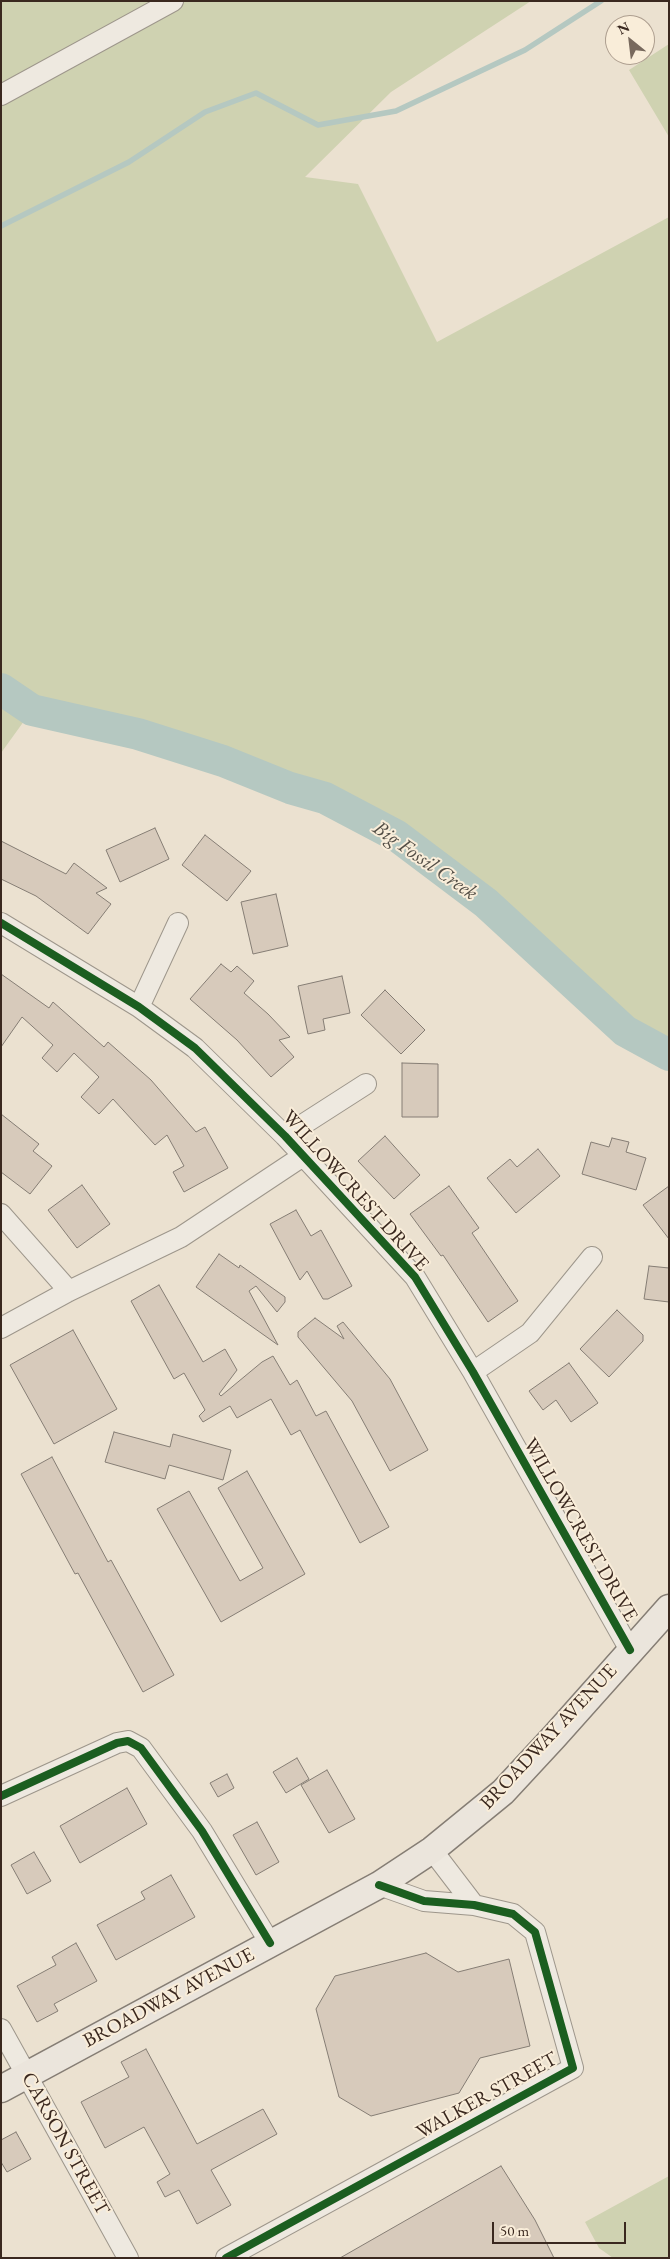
<!DOCTYPE html>
<style>
body{margin:0}
#map{position:relative;width:670px;height:2259px;overflow:hidden;background:#ebe1d0;font-family:"EB Garamond",serif}
canvas{display:block}
.frame{position:absolute;inset:0;border:2px solid #3a281f;pointer-events:none}
.north{position:absolute;left:605px;top:15px;width:50px;height:50px;box-sizing:border-box;background:#f9edd9;border:1px solid #ad9e8f;border-radius:50%;rotate:331deg;font-size:14px;font-weight:700;line-height:20px;text-align:center;color:#3a281f}
.north::after{content:'';display:block;margin:auto;width:18px;height:22px;background:#78695d;clip-path:polygon(50% 0,100% 100%,50% 72%,0 100%)}
.scale{position:absolute;left:492px;top:2222px;width:134px;height:22px;box-sizing:border-box;border:2px solid #3a281f;border-top:0;padding-left:6px;font-size:15px;line-height:18px;white-space:nowrap;color:#3a281f;-webkit-text-stroke:4px #f9edd9;paint-order:stroke}
</style>
<div id="map">
<canvas width="670" height="2259"></canvas>
<div class="frame"></div>
<div class="north">N</div>
<div class="scale">50 m</div>
</div>
<script>
const ctx = document.querySelector('canvas').getContext('2d');
ctx.lineJoin = 'round';
function fillPath(path, color) {
  ctx.fillStyle = color;
  ctx.fill(path, 'evenodd');
}
function shape(rows) {
  const path = new Path2D();
  for (const r of rows) {
    path.moveTo(r[0], r[1]);
    for (let i = 2; i < r.length; i += 2) path.lineTo(r[i], r[i + 1]);
  }
  return path;
}
function stroke(path, color, width, dash) {
  ctx.strokeStyle = color;
  ctx.lineWidth = width;
  ctx.lineCap = dash ? 'butt' : 'round';
  ctx.setLineDash(dash || []);
  ctx.stroke(path);
}
function drawText(font, color, halo, rows, align = 'center') {
  ctx.font = font + ' "EB Garamond",serif';
  ctx.lineWidth = 4;
  ctx.setLineDash([]);
  ctx.textBaseline = 'middle';
  ctx.strokeStyle = halo;
  ctx.fillStyle = color;
  for (const [text, x, y, turn = 0] of rows) {
    ctx.save();
    ctx.translate(x, y);
    ctx.rotate((+turn || 0) * Math.PI / 180);
    ctx.textAlign = isNaN(turn) ? turn : align;
    if (halo) ctx.strokeText(text, 0, 0);
    ctx.fillText(text, 0, 0);
    ctx.restore();
  }
}
fillPath(shape([
 [1,1,531,1,391,92,305,177,358,184,437,342,669,217,669,1055,625,1031,486,903,397,836,325,798,290,788,223,761,138,734,32,710,1,753],
 [669,44,669,137,629,70],
 [669,2176,669,2258,613,2258,599,2248,585,2222]
]), '#cfd2b1');
stroke(shape([
 [1,226,129,162,205,112,256,93,318,125,396,111,525,50,601,1]
]), '#b5c8c1', 5.5);
stroke(shape([
 [1,689,32,710,138,734,223,761,290,788,325,798,397,836,486,903,625,1031,669,1055]
]), '#b5c8c1', 32);
const building = shape([
 [155,828,169,859,120,882,106,850,155,828],
 [205,835,251,871,227,901,182,865,205,835],
 [1,841,66,874,74,863,107,888,96,893,111,904,88,934,36,896,1,879,1,841],
 [276,894,288,946,253,954,241,902,276,894],
 [221,964,231,972,237,966,254,981,244,993,268,1014,290,1037,279,1040,294,1057,271,1077,237,1040,190,999,221,964],
 [1,974,49,1008,53,1002,104,1047,108,1042,151,1080,196,1132,205,1127,228,1168,184,1192,173,1172,184,1166,167,1135,155,1145,113,1099,99,1114,81,1097,99,1077,74,1053,57,1072,42,1058,53,1045,22,1017,1,1047,1,974],
 [342,976,350,1013,323,1019,325,1030,308,1034,298,986,342,976],
 [385,990,425,1030,401,1054,361,1015,385,990],
 [402,1063,438,1064,438,1117,402,1117,402,1063],
 [1,1114,39,1144,33,1151,52,1166,30,1194,1,1172,1,1114],
 [385,1136,420,1175,394,1199,358,1161,385,1136],
 [612,1138,629,1142,626,1152,646,1158,636,1190,582,1174,591,1142,609,1147,612,1138],
 [538,1149,560,1176,516,1213,487,1178,510,1159,517,1167,538,1149],
 [82,1185,110,1224,77,1248,48,1210,82,1185],
 [449,1186,479,1228,472,1233,518,1301,488,1322,443,1255,441,1256,410,1214,449,1186],
 [669,1186,669,1239,643,1205,669,1186],
 [296,1210,311,1236,321,1230,352,1286,328,1299,323,1299,307,1271,300,1280,270,1224,296,1210],
 [219,1254,239,1268,240,1265,285,1297,285,1302,277,1312,256,1286,249,1291,278,1345,196,1287,219,1254],
 [649,1266,669,1268,669,1302,644,1299,649,1266],
 [159,1285,203,1362,225,1349,237,1370,219,1394,221,1396,262,1362,273,1356,290,1385,297,1380,316,1416,326,1411,389,1527,360,1543,300,1430,291,1435,271,1399,237,1418,230,1406,203,1422,199,1416,205,1410,184,1373,174,1379,131,1301,159,1285],
 [617,1310,643,1335,643,1341,609,1377,580,1349,617,1310],
 [315,1318,344,1339,337,1326,343,1322,390,1379,428,1450,390,1471,352,1401,298,1337,298,1332,315,1318],
 [73,1330,117,1409,54,1444,10,1365,73,1330],
 [569,1363,598,1403,571,1422,556,1400,543,1410,529,1391,569,1363],
 [114,1432,170,1447,173,1434,231,1450,223,1480,169,1465,165,1479,105,1462,114,1432],
 [52,1457,108,1562,111,1560,174,1675,143,1692,78,1573,75,1574,21,1474,52,1457],
 [247,1471,305,1574,221,1622,157,1509,189,1491,240,1581,263,1568,218,1488,247,1471],
 [297,1758,309,1779,286,1793,273,1772,297,1758],
 [327,1770,355,1819,329,1833,301,1785,327,1770],
 [227,1774,234,1788,218,1797,210,1783,227,1774],
 [127,1788,147,1824,80,1863,60,1826,127,1788],
 [257,1822,279,1862,256,1875,233,1835,257,1822],
 [34,1852,51,1881,27,1894,11,1865,34,1852],
 [171,1875,195,1917,116,1960,97,1925,145,1899,141,1892,171,1875],
 [76,1943,97,1981,54,2004,58,2011,37,2022,17,1986,56,1965,52,1957,76,1943],
 [426,1953,458,1972,509,1959,530,2046,480,2058,459,2093,371,2116,339,2097,316,2009,335,1976,426,1953],
 [146,2049,197,2144,263,2109,277,2134,211,2170,231,2205,197,2224,179,2190,165,2197,157,2182,170,2174,144,2127,105,2148,81,2102,129,2077,121,2062,146,2049],
 [16,2132,31,2159,7,2172,1,2162,1,2140,16,2132],
 [501,2166,535,2220,554,2258,340,2258,501,2166]
]);
fillPath(building, '#d7cabb');
stroke(building, '#857d74', 1);
const minor = shape([
 [1,95,173,1],
 [1,923,139,1007,195,1048,285,1136,415,1277,473,1372,630,1650],
 [139,1007,178,923],
 [285,1136,366,1084],
 [1,1214,69,1291],
 [1,1328,69,1291,181,1237,303,1156],
 [473,1372,530,1333,592,1257],
 [1,1796,117,1743,128,1741,141,1748,202,1831,270,1943],
 [432,1850,474,1905],
 [1,2029,128,2258],
 [226,2258,573,2068,535,1932,513,1914,474,1905,424,1901,379,1885]
]);
const major = shape([
 [1,2089,379,1885,432,1850,503,1792,554,1737,669,1608]
]);
stroke(minor, '#9d968b', 22);
stroke(major, '#857d74', 29);
stroke(minor, '#eee9e0', 20);
stroke(major, '#ebe5dc', 26);
stroke(shape([
 [1,923,139,1007,195,1048,285,1136,415,1277,473,1372,630,1650],
 [1,1796,117,1743,128,1741,141,1748,202,1831,270,1943],
 [226,2258,573,2068,535,1932,513,1914,474,1905,424,1901,379,1885]
]), '#1b5e20', 8);
drawText('20px', '#3a281f', '#f9edd9', [
 ["WILLOWCREST DRIVE",355,1191,48],
 ["WILLOWCREST DRIVE",580,1530,60],
 ["BROADWAY AVENUE",549,1737,-47],
 ["BROADWAY AVENUE",169,1998,-28],
 ["WALKER STREET",487,2096,-29],
 ["CARSON STREET",65,2144,61]
]);
drawText('italic 21px', '#534e46', '#f9edd9', [
 ["Big Fossil Creek",425,861,35]
]);
</script>
